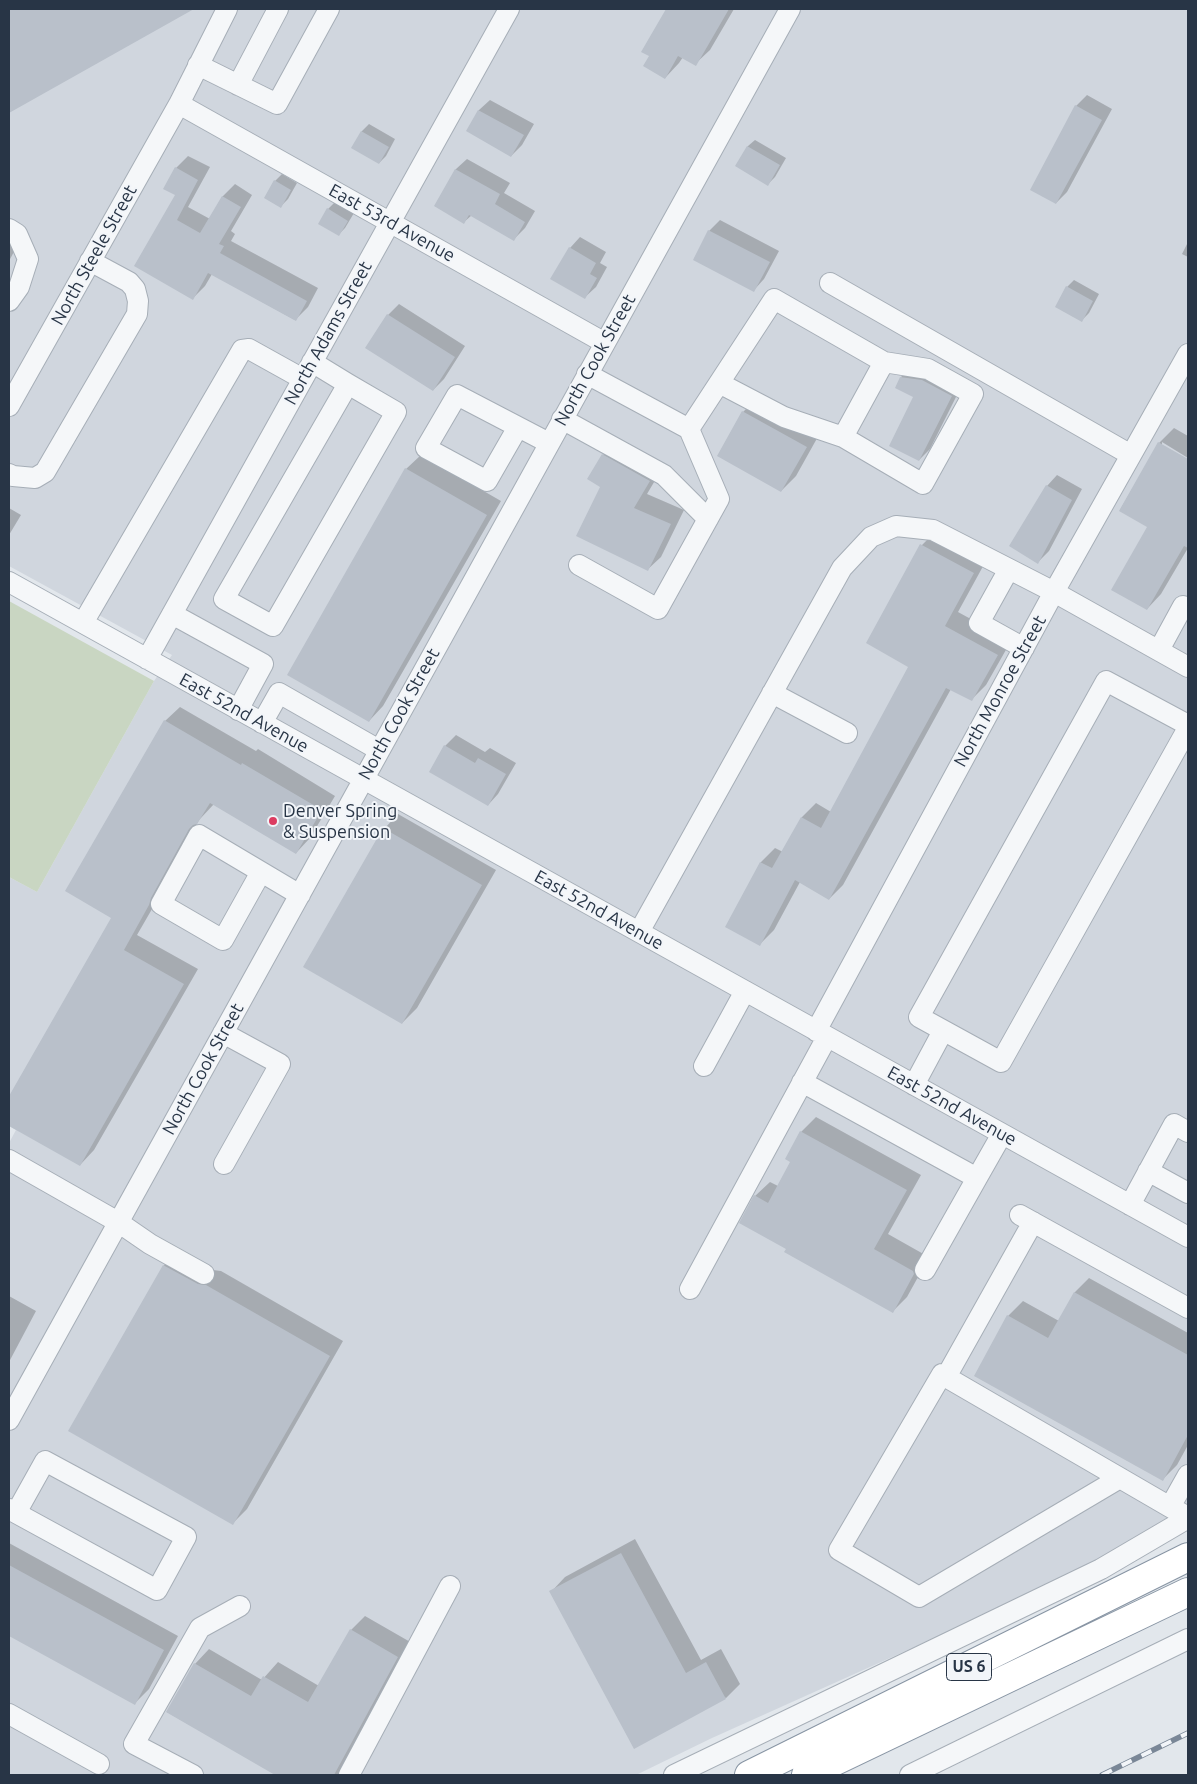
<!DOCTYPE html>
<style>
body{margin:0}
#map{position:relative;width:1197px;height:1784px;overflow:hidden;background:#e2e7ec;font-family:Ubuntu,sans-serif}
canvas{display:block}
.frame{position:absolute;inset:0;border:10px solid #283546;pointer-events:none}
</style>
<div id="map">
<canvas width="1197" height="1784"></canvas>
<div class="frame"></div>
</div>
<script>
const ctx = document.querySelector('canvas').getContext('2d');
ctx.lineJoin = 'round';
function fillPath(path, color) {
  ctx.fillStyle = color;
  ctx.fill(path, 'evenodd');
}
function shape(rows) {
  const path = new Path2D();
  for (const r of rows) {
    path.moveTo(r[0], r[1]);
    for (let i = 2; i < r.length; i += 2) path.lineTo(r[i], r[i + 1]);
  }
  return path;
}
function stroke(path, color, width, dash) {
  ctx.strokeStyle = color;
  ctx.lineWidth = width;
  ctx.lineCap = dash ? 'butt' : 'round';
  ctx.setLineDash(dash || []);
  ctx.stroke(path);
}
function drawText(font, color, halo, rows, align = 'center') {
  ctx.font = font + ' Ubuntu,sans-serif';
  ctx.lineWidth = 4;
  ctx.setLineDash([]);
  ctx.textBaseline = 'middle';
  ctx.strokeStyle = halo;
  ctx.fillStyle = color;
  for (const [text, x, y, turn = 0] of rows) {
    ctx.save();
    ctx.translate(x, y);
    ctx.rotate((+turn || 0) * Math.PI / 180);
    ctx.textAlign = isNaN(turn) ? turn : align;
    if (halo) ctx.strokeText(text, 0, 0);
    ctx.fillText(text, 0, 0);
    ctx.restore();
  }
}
fillPath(shape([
 [9,9,1188,9,1188,1524,712,1738,636,1775,9,1775,9,1143,16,1130,9,1126,9,877,37,892,154,681,172,655,9,566]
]), '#d0d6de');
fillPath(shape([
 [9,601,154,681,37,892,9,877]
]), '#c9d6c2');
fillPath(shape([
 [9,9,192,9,9,112],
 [668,9,734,9,710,50,695,64,683,57,679,63,665,78,651,56,643,51],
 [1087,95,1112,109,1067,192,1056,203,1076,106],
 [490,100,534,124,522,145,511,156,468,131,479,110],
 [369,124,395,139,386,156,379,163,353,148,362,131],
 [755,140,786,158,775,177,768,184,737,166,748,146],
 [188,156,210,167,188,207,210,219,222,197,235,184,252,195,231,231,235,234,231,241,318,288,308,307,295,320,212,274,205,286,193,298,136,266,177,195,176,168],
 [467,159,510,183,504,193,535,211,525,228,514,239,472,215,464,222,435,206,456,169],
 [282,174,297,183,288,199,281,206,275,181],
 [335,202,354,213,345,228,338,235,328,209],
 [720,220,779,251,764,279,754,290,694,259,709,231],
 [580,237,606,252,600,263,607,267,596,287,585,297,570,248],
 [1188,242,1188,257,1182,254],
 [9,243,16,248,9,261],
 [1074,280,1099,294,1089,313,1082,320,1067,287],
 [399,304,465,346,444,379,433,390,367,348,388,315],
 [912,366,962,385,930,449,919,460,915,397,901,377],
 [758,397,820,433,796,476,781,491,743,412],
 [1174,428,1188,436,1188,458,1162,442,1162,445,1188,460,1188,548,1161,594,1147,609,1149,527,1120,510,1159,443],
 [616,442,663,467,647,494,684,510,661,557,647,570,602,487,603,455],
 [421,455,501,501,383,706,369,721,406,469],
 [1057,475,1082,489,1049,551,1038,562,1047,486],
 [9,508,21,515,9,535],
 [936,531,987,559,958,612,1011,641,986,685,972,699,951,689,843,885,829,899,800,882,774,930,760,944,727,927,761,862,775,848,783,852,802,817,816,803,831,812,910,667,868,642,922,545],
 [180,707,256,751,258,749,335,796,310,838,296,853,214,804,199,820,165,883,163,890,137,935,198,969,94,1150,80,1165,9,1124,9,1099,113,917,165,721],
 [456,735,485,752,490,748,516,763,498,794,488,805,445,746],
 [398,814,496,870,417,1008,402,1023,384,829],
 [816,1117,921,1175,888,1234,927,1256,928,1259,907,1297,893,1311,788,1248,755,1196,770,1182,778,1186,792,1161,787,1158,801,1132],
 [178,1251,213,1270,221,1271,343,1341,247,1509,233,1523,164,1265],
 [1089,1278,1188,1333,1188,1445,1177,1465,1163,1479,976,1375,1008,1316,1023,1301,1059,1321,1075,1292],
 [9,1296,36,1311,9,1362],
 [635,1539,701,1660,721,1649,740,1684,726,1698,551,1592,565,1577],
 [9,1543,178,1636,149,1689,135,1703,9,1634],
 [365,1616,412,1643,339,1775,278,1775,167,1712,195,1664,209,1649,262,1680,278,1662,319,1686,351,1630]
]), '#0003');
fillPath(shape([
 [9,9,194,9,9,113],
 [666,9,729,9,696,66,678,56,665,79,643,66,649,56,641,52],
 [1075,105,1102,120,1056,204,1030,190],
 [478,110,524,135,511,157,466,131],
 [361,131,389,147,379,164,351,148],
 [747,146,780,165,768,186,735,166],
 [175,167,198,180,177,220,200,233,222,196,241,207,219,244,224,246,220,253,307,301,296,321,208,273,193,300,134,266,175,195,163,189],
 [455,169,500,194,495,204,525,222,514,241,469,215,464,224,434,206],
 [274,180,291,190,281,208,264,198],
 [327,208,348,221,339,236,318,224],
 [708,230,770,262,754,292,693,260],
 [569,247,596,263,590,274,597,278,585,299,550,279],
 [1066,286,1093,301,1082,322,1055,307],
 [387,314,455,357,433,391,365,348],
 [900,377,922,380,952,396,919,461,889,446,913,397,895,388],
 [742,411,807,447,781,492,717,456],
 [1158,442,1188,459,1188,548,1184,546,1147,610,1111,590,1147,527,1119,511],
 [602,454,650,481,634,508,671,524,648,571,576,536,600,487,587,479],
 [405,468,487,515,369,722,287,675],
 [1046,485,1072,500,1038,564,1009,546],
 [920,544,974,573,945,626,998,655,972,701,946,688,829,900,795,880,760,946,725,927,760,862,772,868,801,817,821,828,908,667,866,643],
 [164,720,241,765,242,763,322,810,296,854,210,803,197,824,193,825,189,829,151,898,149,905,124,950,184,984,80,1166,9,1126,9,1096,111,918,65,891],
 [444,745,475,763,478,758,506,774,488,806,429,772],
 [383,828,482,885,402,1024,303,967],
 [800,1131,907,1190,874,1249,913,1271,914,1274,893,1313,784,1252,786,1249,739,1223,754,1195,768,1203,790,1162,785,1159],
 [163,1265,198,1284,206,1285,330,1356,233,1525,68,1431],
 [1074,1292,1188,1355,1188,1435,1163,1481,974,1376,1007,1315,1048,1338],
 [621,1553,686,1673,706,1662,726,1699,634,1749,549,1591],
 [9,1565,164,1650,135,1705,9,1636],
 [350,1629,398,1657,334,1775,275,1775,166,1712,194,1663,251,1696,263,1676,308,1702]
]), '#b9c0ca');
const minor = shape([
 [198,65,277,104,329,9],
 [238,85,278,9],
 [179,104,605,343],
 [9,229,17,234,28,259,19,287,9,301],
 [830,283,1131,455],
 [312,362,348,384,396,412,273,626,224,599,348,384],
 [719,383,784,417,843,437],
 [9,406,179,104,227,9],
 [562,419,664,475,708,519],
 [518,427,487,481,426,448,457,395,549,443],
 [689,429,774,299,884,362,928,369,973,394,923,484,843,437,884,362],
 [9,474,13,476,35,478,45,472,137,314,138,301,135,289,129,282,90,261],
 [579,565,658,609,719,499,689,429,587,374],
 [1009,569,979,623,1024,648],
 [9,582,1188,1237],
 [172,614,263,664,238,710],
 [83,623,242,350,249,349,303,379],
 [1159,650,1183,606,1188,608],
 [147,659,509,9],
 [772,693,847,733],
 [262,723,279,693,379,750],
 [1188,725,1106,681,919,1017,1001,1062,1188,728],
 [261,872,223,940,161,904,199,835,300,895],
 [639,932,842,568,871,537,896,526,933,530,1054,592,1188,667],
 [816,1031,1054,592,1188,354],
 [223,1033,280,1064,224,1164],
 [704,1066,745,991],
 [802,1082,977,1178,925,1270],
 [914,1085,943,1031],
 [9,1160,118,1222,150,1244,204,1274],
 [1148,1171,1188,1193],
 [977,1178,1002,1134],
 [1130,1205,1174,1124,1188,1132],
 [1020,1215,1188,1308],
 [690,1289,827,1037],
 [946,1377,1033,1222],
 [9,1420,790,9],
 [1120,1478,919,1597,839,1550,942,1374,946,1377,1170,1507,1188,1517],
 [1170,1507,1188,1475],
 [9,1509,16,1513,157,1590,186,1537,45,1461,16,1513],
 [9,1714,99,1764],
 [193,1775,134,1744,200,1628,240,1606],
 [349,1775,450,1586],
 [674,1775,1101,1569,1188,1518],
 [910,1775,1188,1639]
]);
const highway = shape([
 [749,1775,1188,1557],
 [806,1775,1188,1592]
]);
stroke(minor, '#a6aeb7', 22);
stroke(highway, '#8895a4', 30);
stroke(minor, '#f5f7f9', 20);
stroke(highway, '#fff', 28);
const rail = shape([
 [1102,1775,1188,1733]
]);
stroke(rail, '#7a8797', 5.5);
stroke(rail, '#f2f5f9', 4, [11]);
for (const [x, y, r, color] of [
 [273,821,5,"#dc3c61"]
]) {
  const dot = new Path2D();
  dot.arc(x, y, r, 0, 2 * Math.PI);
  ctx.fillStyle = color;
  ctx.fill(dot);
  stroke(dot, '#f2f5f9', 2);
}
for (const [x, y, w] of [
 [969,1667,45]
]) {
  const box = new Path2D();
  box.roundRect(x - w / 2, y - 13.5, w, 27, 4);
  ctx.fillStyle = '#f2f5f9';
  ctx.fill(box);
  stroke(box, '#283546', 1);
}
drawText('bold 16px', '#283546', null, [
 ["US 6",969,1667]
]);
drawText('18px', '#283546', '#f2f5f9', [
 ["East 53rd Avenue",392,223,29],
 ["North Steele Street",94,255,-61],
 ["North Adams Street",328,333,-61],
 ["North Cook Street",595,360,-61],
 ["North Monroe Street",1000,691,-61],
 ["East 52nd Avenue",244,713,29],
 ["North Cook Street",399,714,-61],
 ["East 52nd Avenue",599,910,29],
 ["North Cook Street",203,1069,-61],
 ["East 52nd Avenue",952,1106,29]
]);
drawText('18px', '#283546', '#f2f5f9', [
 ["Denver Spring",283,811],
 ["& Suspension",283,832]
], 'left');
</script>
